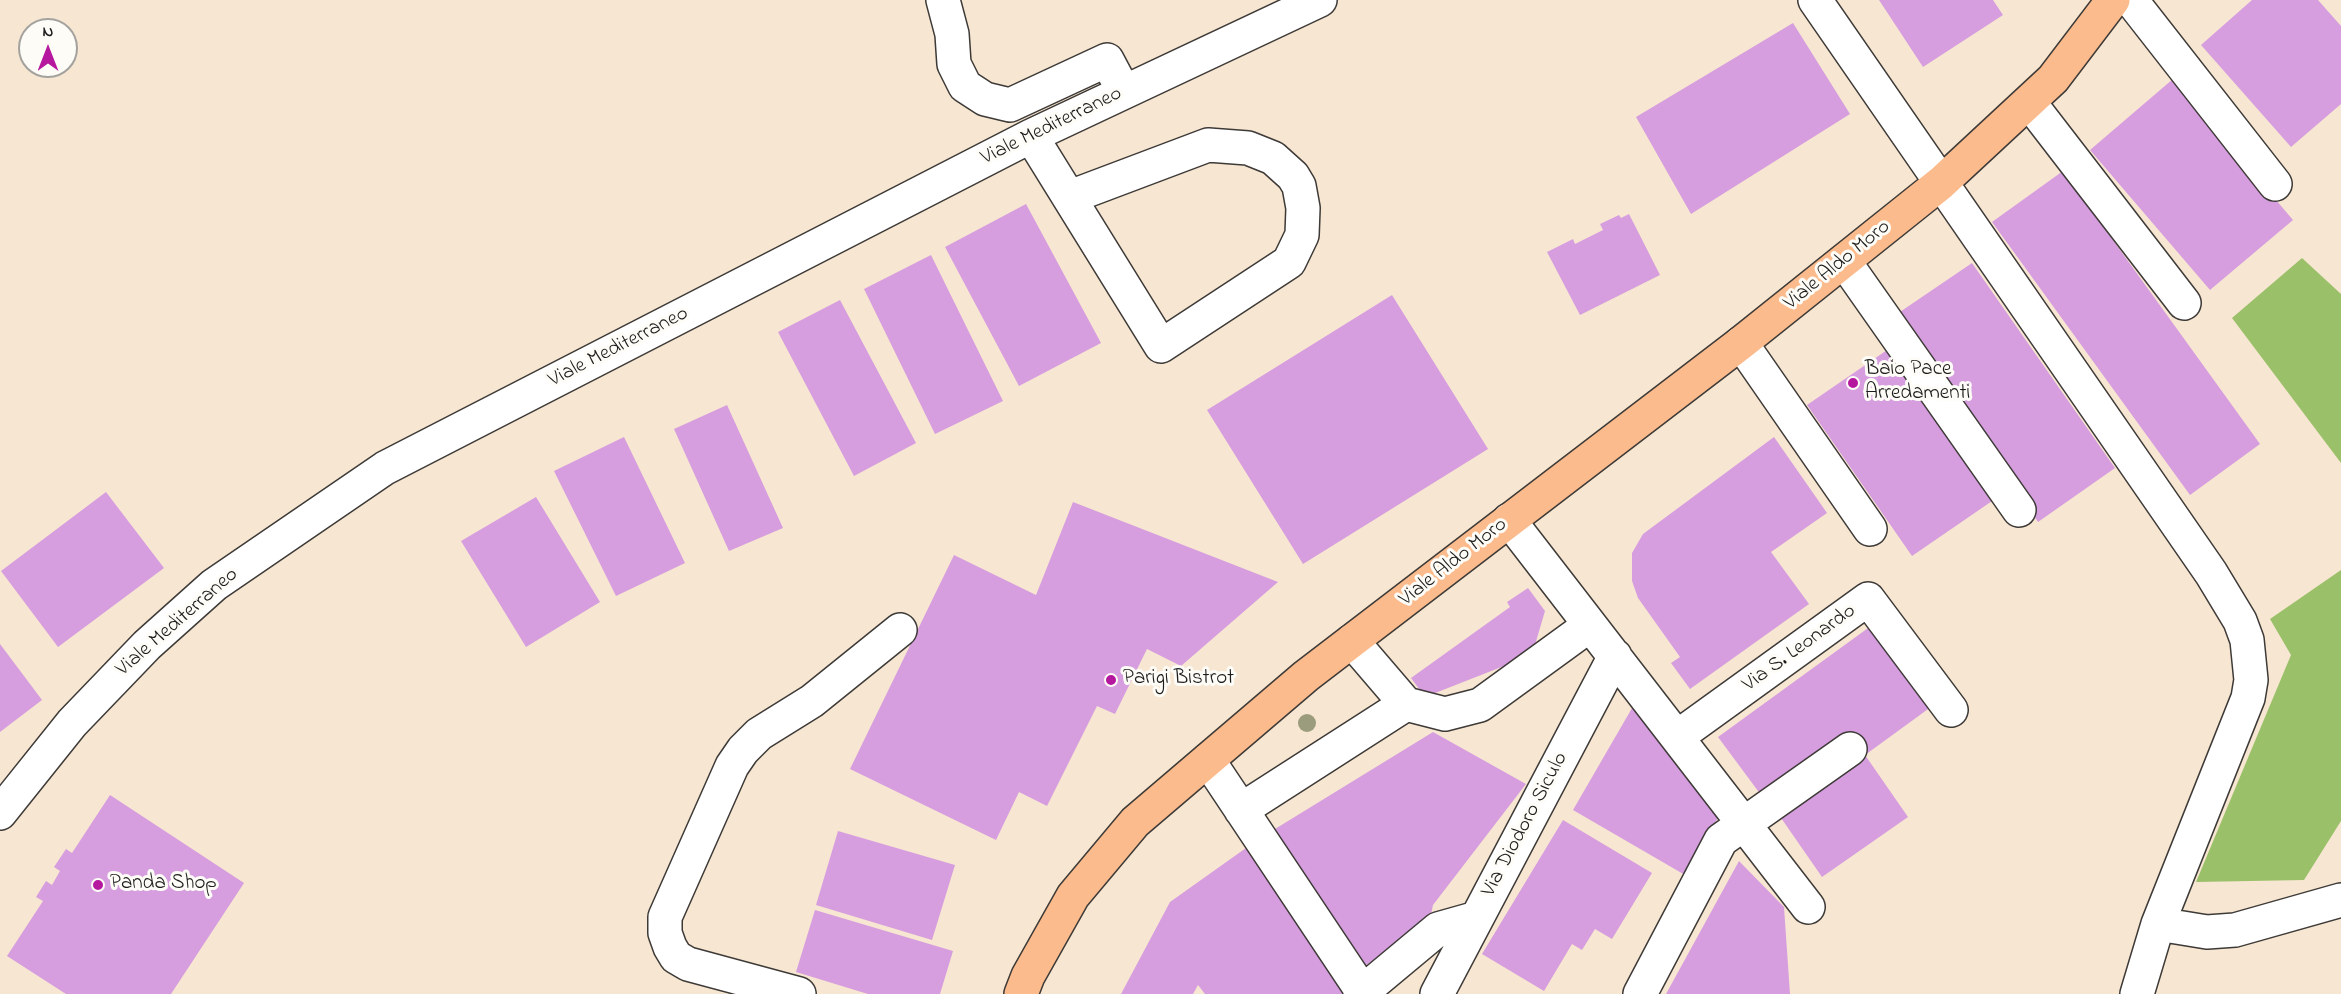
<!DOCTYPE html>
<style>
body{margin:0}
#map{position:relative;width:2341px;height:994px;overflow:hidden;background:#f7e6d1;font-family:"Indie Flower",sans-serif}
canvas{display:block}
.north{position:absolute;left:18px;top:18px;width:60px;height:60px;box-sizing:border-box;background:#fdfcf7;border:2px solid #a3a29f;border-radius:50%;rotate:0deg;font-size:16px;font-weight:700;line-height:24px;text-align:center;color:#1c1c1c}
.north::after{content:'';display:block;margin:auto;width:21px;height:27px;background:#b5179e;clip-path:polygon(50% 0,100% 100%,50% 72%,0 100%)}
</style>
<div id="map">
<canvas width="2341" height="994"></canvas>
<div class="north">N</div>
</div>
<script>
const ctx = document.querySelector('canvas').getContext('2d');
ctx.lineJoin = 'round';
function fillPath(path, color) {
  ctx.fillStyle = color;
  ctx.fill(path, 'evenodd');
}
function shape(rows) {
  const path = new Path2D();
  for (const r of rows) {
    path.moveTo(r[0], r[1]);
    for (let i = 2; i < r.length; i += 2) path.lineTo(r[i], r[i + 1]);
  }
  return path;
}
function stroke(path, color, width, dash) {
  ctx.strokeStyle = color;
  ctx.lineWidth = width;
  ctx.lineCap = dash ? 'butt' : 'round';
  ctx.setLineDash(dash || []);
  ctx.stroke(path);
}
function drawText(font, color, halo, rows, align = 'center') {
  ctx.font = font + ' "Indie Flower",sans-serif';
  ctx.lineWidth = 6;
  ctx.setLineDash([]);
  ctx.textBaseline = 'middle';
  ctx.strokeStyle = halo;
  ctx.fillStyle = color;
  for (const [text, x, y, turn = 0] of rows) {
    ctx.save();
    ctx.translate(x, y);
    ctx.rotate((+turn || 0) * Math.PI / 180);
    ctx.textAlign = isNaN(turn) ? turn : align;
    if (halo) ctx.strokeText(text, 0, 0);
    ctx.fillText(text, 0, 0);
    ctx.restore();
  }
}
fillPath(shape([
 [2302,258,2341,294,2341,463,2232,318],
 [2341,570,2341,821,2304,880,2196,882,2291,655,2270,619]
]), '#9bc06a');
fillPath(shape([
 [1879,0,1993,0,2003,15,1923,67],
 [2252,0,2318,0,2341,26,2341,104,2291,147,2201,45],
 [1793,23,1850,114,1691,214,1636,117],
 [2173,79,2293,220,2210,290,2090,150],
 [2063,171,2260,444,2190,495,1992,222],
 [1026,204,1101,343,1019,386,945,247],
 [1629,214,1660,275,1580,315,1547,252,1573,239,1575,244,1603,230,1600,224,1619,215,1621,218],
 [931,255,1003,401,935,434,864,289],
 [1972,263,2115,468,2038,522,1894,316],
 [1392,295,1488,449,1303,564,1207,410],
 [840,300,916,443,854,476,778,332],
 [1890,348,1995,499,1912,556,1807,405],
 [727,405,783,528,729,551,674,429],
 [624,437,685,563,616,596,554,471],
 [1774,437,1827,513,1771,552,1809,604,1690,689,1671,663,1680,657,1638,598,1632,581,1632,553,1643,534],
 [106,492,164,568,58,647,1,571],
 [536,497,600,602,526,647,461,541],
 [1073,502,1278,582,1181,666,1147,649,1115,714,1097,706,1047,806,1019,792,996,840,850,769,954,555,1036,595],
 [1528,588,1545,611,1532,655,1425,697,1411,678,1510,607,1507,602],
 [1875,623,1935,704,1865,755,1848,732,1761,795,1718,737],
 [0,644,42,700,0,732],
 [1639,696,1674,743,1667,752,1682,762,1723,809,1685,875,1573,810],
 [1433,732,1526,784,1433,905,1430,919,1361,969,1275,829],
 [1865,755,1908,817,1822,877,1779,815],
 [110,795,244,883,171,994,66,994,7,956,43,901,36,897,46,881,52,885,60,871,54,867,66,849,72,853],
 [1563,820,1652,873,1612,939,1595,929,1582,950,1572,944,1544,991,1482,954],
 [838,831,955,865,932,940,816,905],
 [1246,848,1349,994,1205,994,1198,985,1193,994,1121,994,1170,902],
 [1739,861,1784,907,1790,994,1666,994],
 [815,910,953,951,940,994,868,994,796,972]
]), '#d69edf');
const minor = shape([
 [943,0,952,34,954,64,965,86,985,99,1010,105,1107,60,1124,92],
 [1815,0,2211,573,2240,621,2247,640,2251,680,2248,698,2158,924,2137,994],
 [2131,0,2275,184],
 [2029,102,2184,303],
 [1031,136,1161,346,1289,262,1302,235,1303,208,1299,186,1293,176,1273,158,1248,148,1208,145,1070,197],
 [1844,261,2019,510],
 [1741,343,1870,529],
 [1509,520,1808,907],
 [1352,641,1406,704,1445,714,1480,705,1590,625],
 [1677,737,1868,599,1951,710],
 [1208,760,1362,991],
 [1241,810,1406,704],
 [0,813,72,723,147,645,214,585,385,468,1031,136,1320,0],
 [2158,924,2207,932,2235,930,2341,900],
 [799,994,688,964,676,957,670,947,665,933,665,917,732,766,743,750,759,734,812,701,900,630],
 [1360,994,1438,929,1477,918],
 [1437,994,1615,656],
 [1640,994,1721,840,1850,749]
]);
const major = shape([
 [1021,994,1028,976,1073,896,1135,822,1306,676,1741,343,1941,183,2053,79,2113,0]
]);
stroke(minor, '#3d3a37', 36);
stroke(major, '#3d3a37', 36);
stroke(minor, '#fff', 33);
stroke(major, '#fbbb8d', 33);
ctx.fillStyle = '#9b9b7e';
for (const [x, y] of [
 [1307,723]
]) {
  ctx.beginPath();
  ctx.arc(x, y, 9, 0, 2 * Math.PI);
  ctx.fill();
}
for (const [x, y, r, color] of [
 [1853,383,6,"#b5179e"],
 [1111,680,6,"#b5179e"],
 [98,885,6,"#b5179e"]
]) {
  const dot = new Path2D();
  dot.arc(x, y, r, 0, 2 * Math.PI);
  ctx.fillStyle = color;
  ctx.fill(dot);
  stroke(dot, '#fdfcf7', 2);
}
drawText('21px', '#1c1c1c', '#fdfcf7', [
 ["Viale Mediterraneo",1052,127,-26],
 ["Viale Aldo Moro",1838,266,-39],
 ["Viale Mediterraneo",619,348,-27],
 ["Viale Aldo Moro",1454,563,-38],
 ["Viale Mediterraneo",178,623,-41],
 ["Via S. Leonardo",1800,649,-36],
 ["Via Diodoro Siculo",1526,825,-62]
]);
drawText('21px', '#1c1c1c', '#fdfcf7', [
 ["Baio Pace",1865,371],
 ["Arredamenti",1865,395],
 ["Parigi Bistrot",1123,680],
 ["Panda Shop",110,885]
], 'left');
</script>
